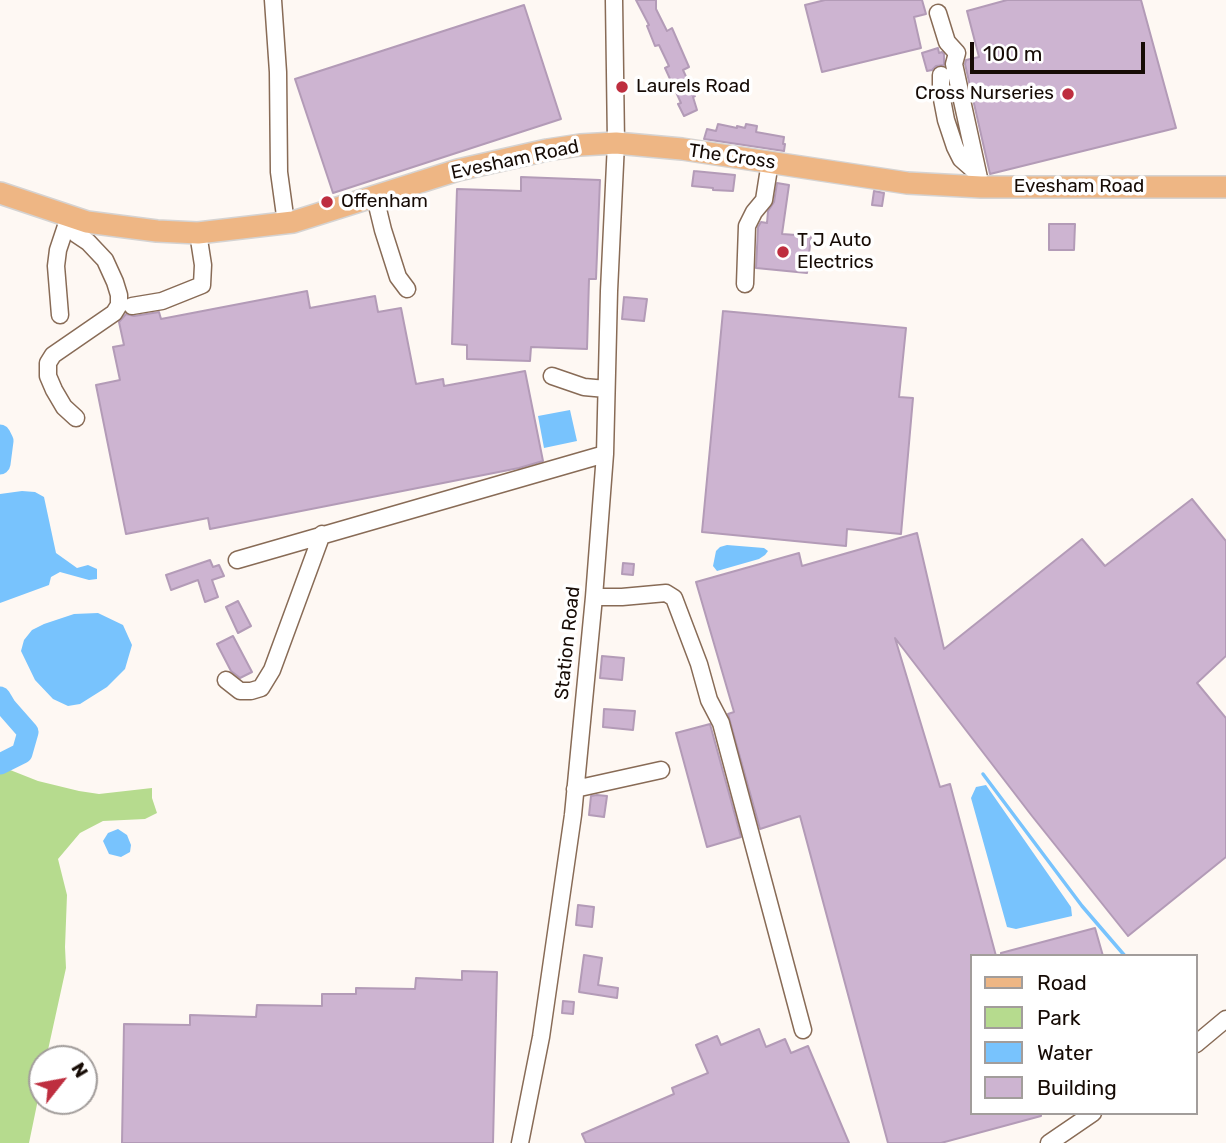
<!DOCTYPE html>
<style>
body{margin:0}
#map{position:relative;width:1226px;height:1143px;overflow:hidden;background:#fef8f3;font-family:Rubik,sans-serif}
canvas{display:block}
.legend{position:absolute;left:970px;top:954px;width:228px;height:161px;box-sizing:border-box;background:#fff;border:2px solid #a29d9b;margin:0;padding:9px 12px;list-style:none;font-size:21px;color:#160b05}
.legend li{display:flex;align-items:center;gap:14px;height:35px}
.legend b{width:35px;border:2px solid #a29d9b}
.north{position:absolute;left:28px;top:1045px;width:70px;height:70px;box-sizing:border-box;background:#fff;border:2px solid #a29d9b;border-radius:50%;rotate:59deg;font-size:19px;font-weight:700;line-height:28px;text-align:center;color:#160b05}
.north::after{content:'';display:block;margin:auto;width:24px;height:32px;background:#be2e3f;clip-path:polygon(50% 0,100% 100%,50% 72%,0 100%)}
.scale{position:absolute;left:970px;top:42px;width:175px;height:32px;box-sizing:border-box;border:4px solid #160b05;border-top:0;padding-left:9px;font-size:21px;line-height:24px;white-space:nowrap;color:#160b05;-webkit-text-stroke:5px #fff;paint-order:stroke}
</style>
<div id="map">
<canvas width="1226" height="1143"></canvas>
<ul class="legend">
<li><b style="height:9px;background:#eeb684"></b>Road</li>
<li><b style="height:19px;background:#b6db8e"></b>Park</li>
<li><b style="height:19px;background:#78c3fd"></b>Water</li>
<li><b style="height:19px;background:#cdb4d1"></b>Building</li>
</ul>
<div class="north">N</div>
<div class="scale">100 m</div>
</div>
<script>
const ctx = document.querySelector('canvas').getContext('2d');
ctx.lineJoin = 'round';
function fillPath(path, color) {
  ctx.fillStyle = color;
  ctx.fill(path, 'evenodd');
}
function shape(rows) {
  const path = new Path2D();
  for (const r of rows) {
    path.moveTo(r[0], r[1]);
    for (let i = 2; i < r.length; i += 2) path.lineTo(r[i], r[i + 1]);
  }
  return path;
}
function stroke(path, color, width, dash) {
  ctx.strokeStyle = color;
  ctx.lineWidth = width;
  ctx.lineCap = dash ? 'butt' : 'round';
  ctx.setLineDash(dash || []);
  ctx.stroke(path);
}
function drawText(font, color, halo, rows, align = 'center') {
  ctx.font = font + ' Rubik,sans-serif';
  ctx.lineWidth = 7;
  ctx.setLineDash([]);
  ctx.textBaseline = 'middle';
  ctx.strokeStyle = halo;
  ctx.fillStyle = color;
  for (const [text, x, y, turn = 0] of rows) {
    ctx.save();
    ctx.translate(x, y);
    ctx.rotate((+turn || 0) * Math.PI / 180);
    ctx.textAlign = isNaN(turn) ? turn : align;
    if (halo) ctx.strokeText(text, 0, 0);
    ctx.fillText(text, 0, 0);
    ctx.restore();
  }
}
fillPath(shape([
 [0,766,38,781,79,791,99,794,152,788,152,798,157,813,145,819,103,821,80,833,58,859,67,895,65,947,66,968,46,1059,42,1059,42,1080,29,1143,0,1143]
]), '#b6db8e');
fillPath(shape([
 [570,410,577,441,544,448,538,416],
 [22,491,35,492,44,497,56,553,77,568,88,565,97,569,97,579,89,580,60,572,51,577,49,585,0,603,0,494],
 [727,545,764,548,768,551,765,555,759,559,717,571,713,566,716,551,720,547],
 [98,613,123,625,132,645,125,669,107,687,80,704,68,706,53,699,35,680,21,651,24,640,32,630,44,624,74,614],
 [986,785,1071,907,1072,916,1016,929,1007,927,971,798,976,787],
 [118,829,127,835,131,845,130,852,121,857,109,854,103,841,108,833]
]), '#78c3fd');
stroke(shape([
 [983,774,1082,906,1125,956]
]), '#78c3fd', 3.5);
stroke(shape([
 [0,435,3,441,0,464],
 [0,697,6,707,28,732,22,753,0,764]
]), '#78c3fd', 21);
const building = shape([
 [636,0,656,0,656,9,667,31,672,28,689,67,683,70,695,96,693,97,697,110,684,116,678,104,681,103,665,68,669,66,659,45,655,46,647,26,649,25,636,0],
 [825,0,922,0,926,14,914,17,921,48,822,72,805,5,825,0],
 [1007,0,1141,0,1176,128,990,174,965,64,966,60,979,57,967,11,1007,0],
 [524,5,561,119,333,193,295,79,524,5],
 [938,48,939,53,942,52,944,54,944,65,936,66,932,70,927,71,922,53,938,48],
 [718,124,737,128,737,126,745,128,746,124,757,126,756,132,784,137,783,144,785,144,784,151,704,139,707,129,716,131,718,124],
 [694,171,735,175,733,191,713,190,713,188,692,186,694,171],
 [521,177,600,180,596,279,589,279,587,349,531,347,530,361,467,359,467,345,452,344,457,189,521,191,521,177],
 [777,183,789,185,782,234,811,236,807,273,756,268,758,227,761,222,767,223,768,211,774,202,777,183],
 [874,191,884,193,882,206,872,205,874,191],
 [1049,224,1075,224,1074,250,1049,250,1049,224],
 [307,291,310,308,375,296,378,312,401,308,416,384,443,379,444,386,525,371,543,461,519,468,210,529,208,518,126,534,96,385,120,380,113,347,124,345,119,322,126,314,134,316,159,312,161,319,307,291],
 [624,297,647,299,644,321,622,319,624,297],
 [723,311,906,328,899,397,913,398,901,534,847,529,846,546,702,532,723,311],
 [1192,499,1226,541,1226,656,1197,683,1226,718,1226,857,1128,936,1032,816,895,638,940,787,950,784,996,956,972,956,972,1113,1041,1113,1041,1116,941,1143,888,1143,800,816,760,829,728,714,734,712,696,582,799,553,802,566,917,533,944,649,1082,539,1105,566,1192,499],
 [210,560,213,567,219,565,224,576,212,580,218,597,205,602,198,580,171,590,166,575,210,560],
 [623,563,634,564,633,575,622,574,623,563],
 [238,601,251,626,238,633,226,607,238,601],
 [233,636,252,672,240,678,231,671,217,644,233,636],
 [602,656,624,658,622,680,600,678,602,656],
 [604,709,635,711,633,730,603,727,604,709],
 [710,724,741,837,707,847,676,733,710,724],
 [597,795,607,796,604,817,589,815,591,796,597,795],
 [578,905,594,907,592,927,576,925,578,905],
 [1095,928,1103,956,1001,956,1001,953,1095,928],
 [584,955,602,958,598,985,618,988,617,998,579,992,584,955],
 [462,971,497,972,493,1143,122,1143,124,1024,190,1025,190,1015,256,1017,257,1005,322,1006,322,994,356,994,356,988,415,989,416,978,462,980,462,971],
 [563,1001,574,1002,573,1014,562,1013,563,1001],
 [759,1029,766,1047,785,1039,791,1053,808,1046,849,1143,586,1143,582,1134,674,1094,672,1088,708,1073,696,1045,717,1036,721,1045,759,1029]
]);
fillPath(building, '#cdb4d1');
stroke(building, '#b39bb7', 2);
const minor = shape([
 [273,0,278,72,279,172,286,223],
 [938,13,947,42,957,53,954,64,981,187],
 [941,75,941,94,946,120,955,147,961,159,978,174],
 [375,197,383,230,398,277,407,289],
 [69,217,76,234,88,242,105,260,115,282,119,295,119,305,114,313,53,355,48,363,48,376,54,390,64,407,76,418],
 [745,284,747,226,754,212,764,200,770,162],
 [132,306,162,301,202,285,203,265,198,233],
 [60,315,56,266,58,250,69,217],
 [552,376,584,387,606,389],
 [237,560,605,454],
 [594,597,622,597,666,593,674,598,699,664,709,700,721,723,803,1030],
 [226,680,240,691,251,691,261,688,272,670,322,534],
 [575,789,661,770],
 [1196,1044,1226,1019],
 [520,1143,541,1037,573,815,594,597,605,454,609,291,616,143,614,0],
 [1049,1143,1093,1113]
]);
const major = shape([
 [0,193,87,222,157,231,198,233,293,222,458,170,547,150,580,145,616,143,682,149,907,183,981,187,1226,187]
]);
stroke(minor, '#886b56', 19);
stroke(major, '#d5d3d2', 24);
stroke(minor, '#fff', 16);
stroke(major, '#eeb684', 21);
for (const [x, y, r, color] of [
 [622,87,7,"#be2e3f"],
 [1068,94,7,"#be2e3f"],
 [327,202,7,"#be2e3f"],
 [783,252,7,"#be2e3f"]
]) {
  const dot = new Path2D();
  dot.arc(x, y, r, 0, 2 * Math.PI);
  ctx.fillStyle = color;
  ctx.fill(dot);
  stroke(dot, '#fff', 2.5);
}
drawText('19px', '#160b05', '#fff', [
 ["Laurels Road",636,87],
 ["Cross Nurseries",1054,94,"right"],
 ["Offenham",341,202],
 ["T J Auto",797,241],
 ["Electrics",797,263]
], 'left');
drawText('19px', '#160b05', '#fff', [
 ["The Cross",732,157,8],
 ["Evesham Road",515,160,-12],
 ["Evesham Road",1079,187],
 ["Station Road",568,643,-84]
]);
</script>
